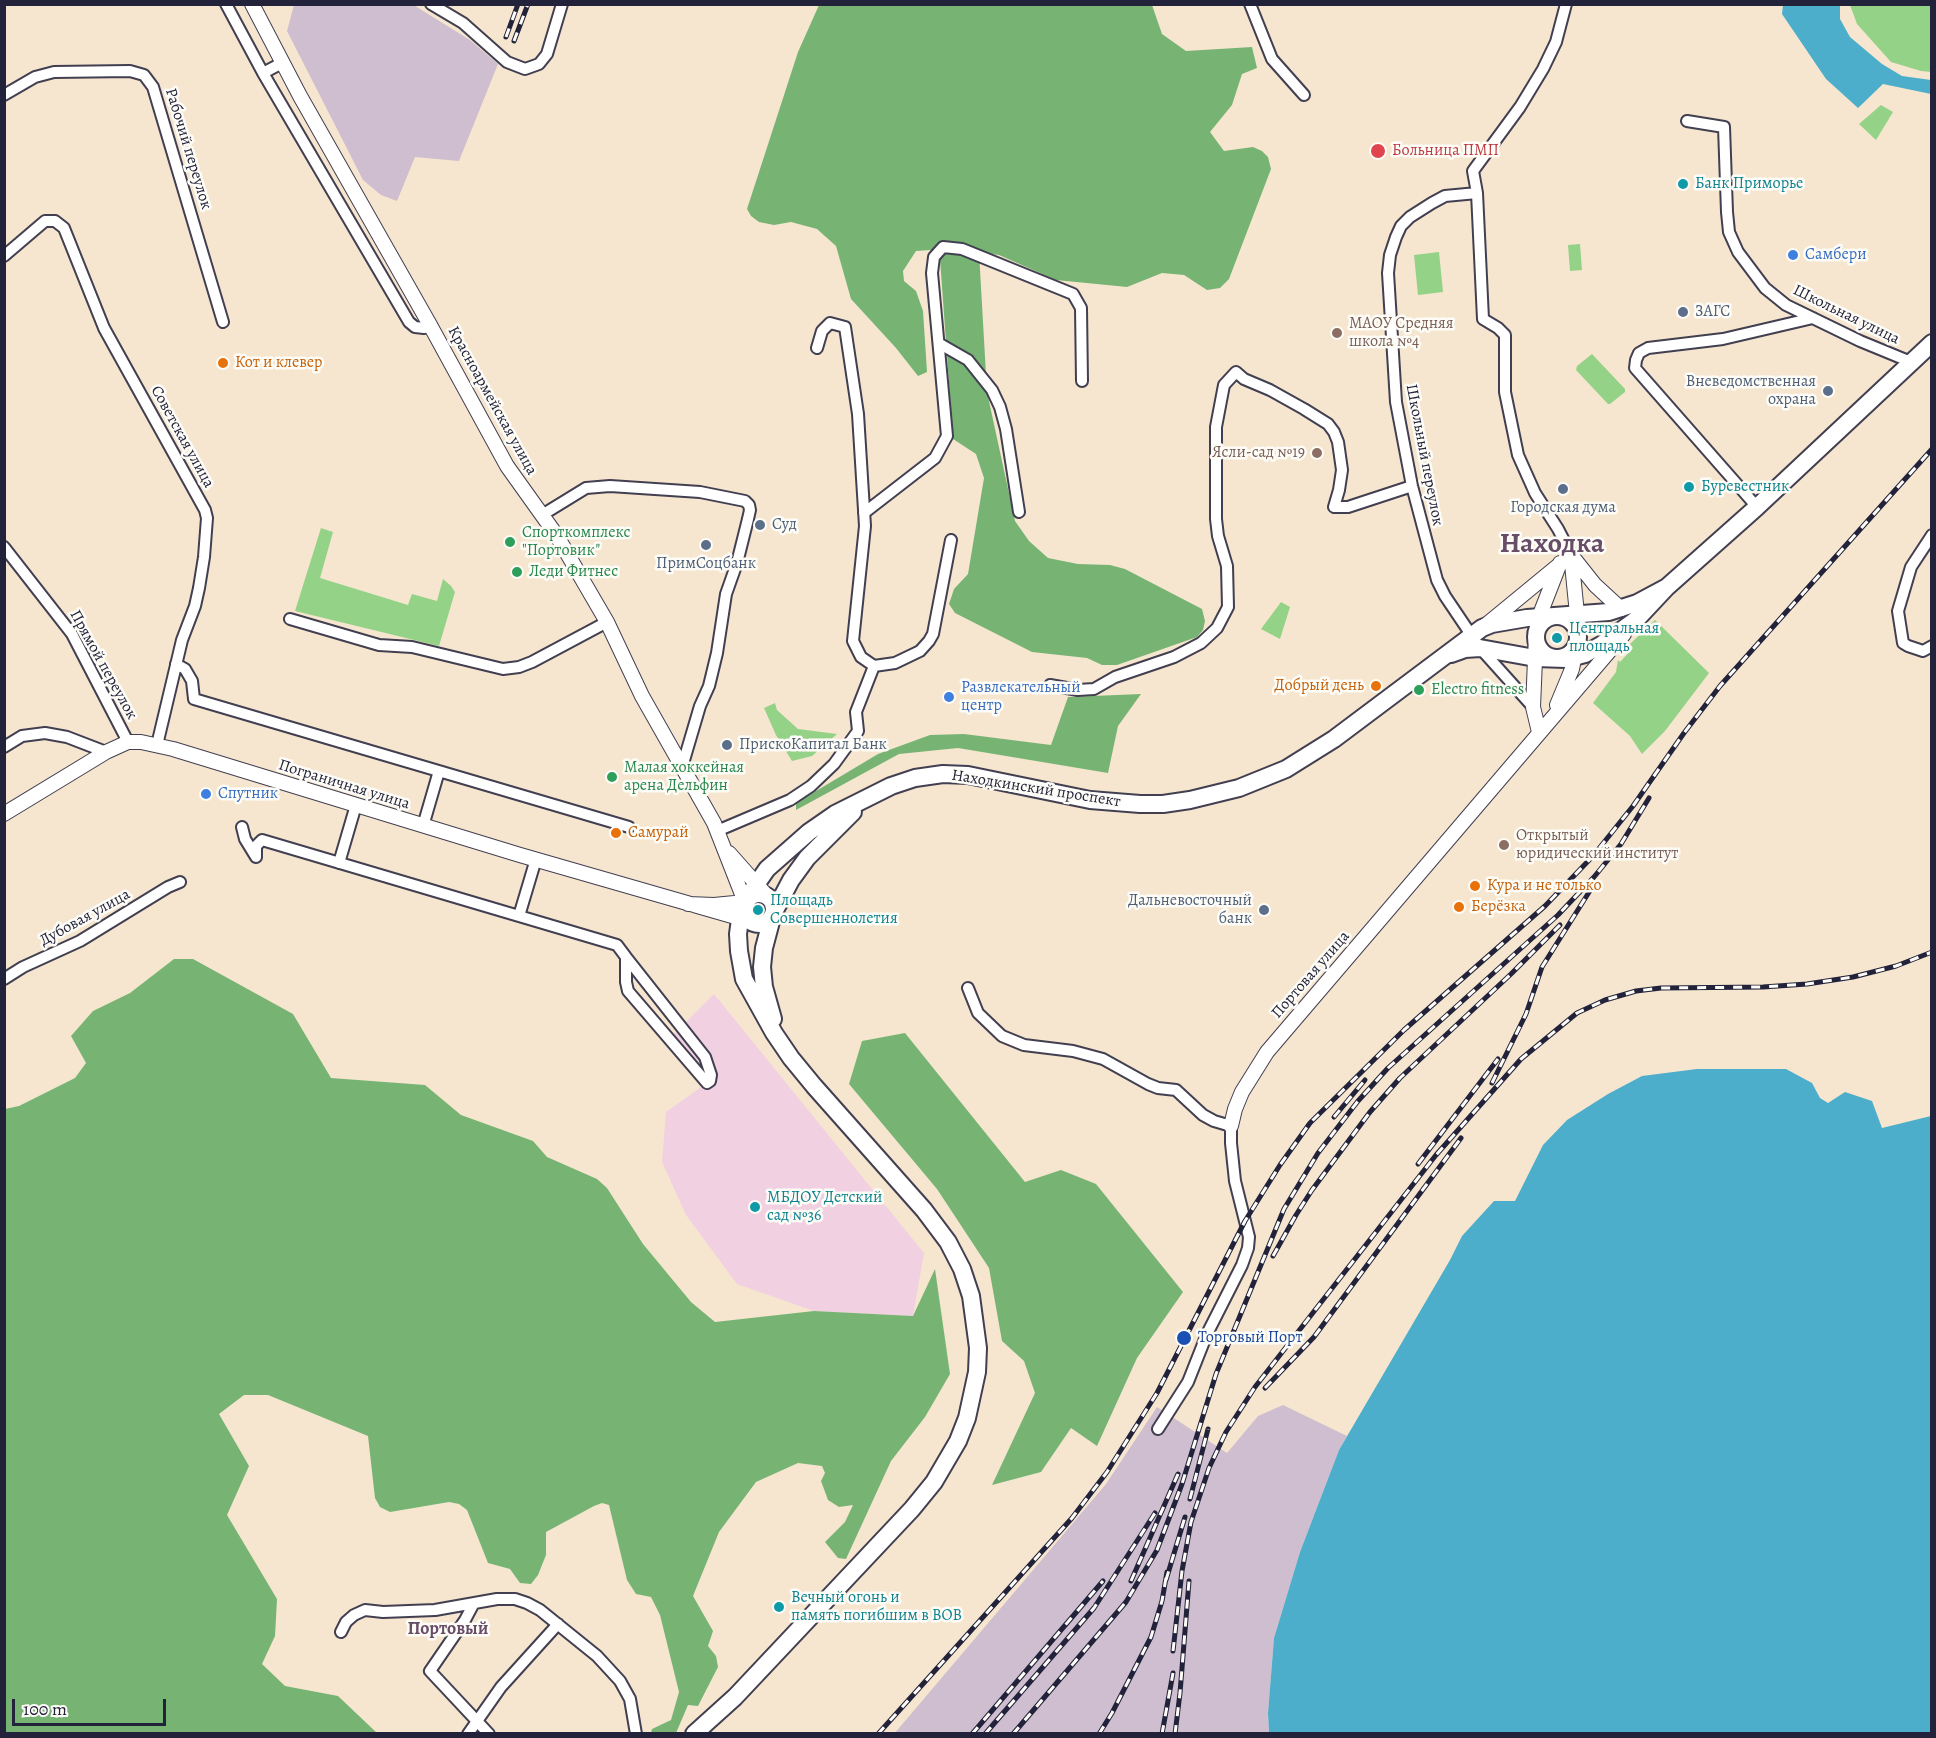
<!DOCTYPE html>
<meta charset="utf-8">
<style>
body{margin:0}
#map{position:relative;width:1936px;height:1738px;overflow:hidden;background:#f6e6cf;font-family:Alegreya,serif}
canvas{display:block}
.frame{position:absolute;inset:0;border:6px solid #22223b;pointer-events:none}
.scale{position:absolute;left:12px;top:1699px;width:154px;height:27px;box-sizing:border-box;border:3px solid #22223b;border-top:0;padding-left:8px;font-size:18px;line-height:21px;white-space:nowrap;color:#22223b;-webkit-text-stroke:4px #fdfcf7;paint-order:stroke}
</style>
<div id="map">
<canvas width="1936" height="1738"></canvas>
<div class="frame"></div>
<div class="scale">100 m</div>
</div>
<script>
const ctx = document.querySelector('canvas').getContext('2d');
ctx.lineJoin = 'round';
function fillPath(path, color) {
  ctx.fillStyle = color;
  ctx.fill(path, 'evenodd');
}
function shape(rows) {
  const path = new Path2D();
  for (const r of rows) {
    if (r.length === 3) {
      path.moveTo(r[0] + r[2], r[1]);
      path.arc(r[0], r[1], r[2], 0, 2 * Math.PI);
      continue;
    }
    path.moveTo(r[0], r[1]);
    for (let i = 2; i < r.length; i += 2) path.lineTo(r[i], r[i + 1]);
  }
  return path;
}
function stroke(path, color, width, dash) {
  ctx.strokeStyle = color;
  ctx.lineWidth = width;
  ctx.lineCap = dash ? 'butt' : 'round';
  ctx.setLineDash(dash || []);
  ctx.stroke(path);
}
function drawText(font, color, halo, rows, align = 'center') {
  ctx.font = font + ' Alegreya,serif';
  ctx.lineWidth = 5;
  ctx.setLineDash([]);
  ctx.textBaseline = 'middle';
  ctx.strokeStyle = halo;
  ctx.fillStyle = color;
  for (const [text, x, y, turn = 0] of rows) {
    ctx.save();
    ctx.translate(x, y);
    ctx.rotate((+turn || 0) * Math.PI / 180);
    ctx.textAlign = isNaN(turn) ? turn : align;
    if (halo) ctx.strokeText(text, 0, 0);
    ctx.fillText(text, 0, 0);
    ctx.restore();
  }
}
fillPath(shape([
 [714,994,924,1253,913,1316,814,1311,737,1284,686,1215,662,1162,666,1112,701,1087,668,1040]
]), '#f1d0e2');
fillPath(shape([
 [412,4,470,40,498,64,459,161,415,157,397,201,381,195,363,180,287,31,294,5],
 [1283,1405,1347,1436,1339,1450,1300,1552,1274,1638,1268,1713,1269,1733,894,1734,1106,1484,1157,1407,1227,1453,1258,1416]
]), '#cebed0');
fillPath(shape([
 [1850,5,1931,5,1931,72,1921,71,1891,62,1857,24],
 [1881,105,1893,112,1876,140,1859,124],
 [1580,244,1582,270,1570,271,1568,245],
 [1439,252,1443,292,1418,295,1414,255],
 [1592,354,1625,389,1625,392,1610,404,1608,404,1576,370,1577,366],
 [321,528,333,532,320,578,408,605,412,594,437,601,443,579,451,586,455,592,439,646,295,611],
 [1281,602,1290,607,1280,639,1261,629],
 [1655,620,1709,673,1665,731,1642,754,1630,736,1593,703,1616,672,1618,660,1620,662,1633,648,1630,644],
 [775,703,777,710,798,729,837,734,812,756,792,761,776,735,764,708]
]), '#94d287');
fillPath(shape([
 [819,5,1152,5,1162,34,1186,51,1252,47,1257,68,1242,74,1232,105,1210,132,1224,151,1253,147,1262,151,1268,157,1271,169,1229,279,1220,288,1207,290,1184,275,1162,273,1127,287,1056,280,999,255,979,252,987,392,1015,521,1029,541,1048,558,1078,564,1110,565,1125,569,1202,609,1205,621,1203,630,1197,637,1117,665,1102,665,1087,658,1032,652,955,613,949,604,954,589,968,574,984,478,976,454,953,439,940,259,930,250,916,251,903,271,904,281,916,291,923,311,927,372,918,376,896,348,851,299,836,246,817,229,791,222,774,225,759,222,751,216,747,209,798,52],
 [1141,694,1118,726,1108,773,958,748,899,754,796,810,796,803,878,754,930,735,964,734,1051,745,1068,697],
 [174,959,193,959,293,1014,331,1078,425,1085,461,1115,533,1141,547,1157,597,1179,607,1188,643,1244,691,1302,715,1322,814,1311,913,1316,935,1269,950,1374,925,1417,891,1461,846,1559,838,1558,825,1542,845,1522,853,1505,839,1507,828,1500,821,1481,825,1473,822,1466,798,1463,756,1482,719,1532,693,1596,713,1631,708,1646,716,1656,718,1667,698,1706,688,1705,676,1733,651,1733,652,1729,671,1720,679,1692,660,1615,651,1597,636,1594,627,1580,609,1505,602,1503,594,1506,546,1532,546,1555,538,1575,531,1584,520,1583,510,1569,488,1563,467,1510,459,1504,449,1502,390,1512,380,1507,375,1498,368,1436,268,1395,244,1395,219,1414,249,1466,227,1515,277,1599,275,1636,262,1664,285,1686,338,1696,377,1733,5,1733,5,1109,19,1106,75,1078,86,1063,71,1036,93,1011,130,993],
 [905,1033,1025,1182,1061,1170,1096,1184,1183,1292,1137,1358,1097,1446,1071,1428,1041,1472,992,1485,1035,1393,1024,1361,1002,1341,989,1268,937,1189,849,1084,862,1041]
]), '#77b474');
fillPath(shape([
 [1783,5,1840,5,1840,19,1850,37,1882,64,1902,76,1931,80,1931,94,1883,84,1858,108,1826,79,1782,14],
 [1697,1069,1786,1069,1812,1083,1820,1098,1828,1103,1845,1092,1872,1101,1882,1128,1931,1116,1931,1733,1269,1733,1268,1713,1274,1638,1300,1552,1339,1450,1450,1260,1462,1236,1494,1201,1515,1201,1543,1145,1567,1120,1608,1094,1642,1076]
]), '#4daecc');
const street = shape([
 [226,4,263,73,409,322,415,327,424,328,430,325],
 [431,4,463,23,507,62,525,69,539,64,547,54,562,4],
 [1250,4,1272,59,1304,95],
 [1566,4,1556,42,1543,69,1520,107,1473,171,1477,193,1483,319,1498,328,1505,335,1505,392,1518,455,1535,493,1558,529,1571,554],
 [263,73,282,63],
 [4,95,35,77,54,72,130,71,144,75,153,87,223,322],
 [1687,121,1724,127,1727,212,1729,232,1738,252,1765,288,1786,305,1860,341,1911,362],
 [1477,193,1445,196,1432,203,1410,217,1401,226,1396,237,1390,255,1388,273,1396,402,1412,486,1437,580,1445,596,1480,648,1533,707],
 [4,256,45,221,55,221,64,228,104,328,205,510,207,518,204,557,199,588,195,606,182,640,157,745],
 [940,344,968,360,992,390,1000,407,1006,429,1019,512],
 [817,348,822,331,830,323,845,327,858,414,865,526,853,641,861,657,874,666],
 [1757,507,1635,368,1636,360,1639,353,1648,348,1723,339,1813,318],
 [864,513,935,458,947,436,932,273,934,257,943,247,962,249,1073,294,1081,308,1082,381],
 [542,515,586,488,610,486,700,492,745,501,749,505,750,510,748,519,737,563,726,594,717,653,709,686,700,706,682,767],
 [1932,535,1911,567,1898,611,1903,643,1908,646,1923,651,1932,646],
 [4,547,72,634,128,742],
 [290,619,379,645,412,647,503,669,519,667,532,662,607,622],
 [176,664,185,669,192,681,194,699,629,827],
 [874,666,895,663,920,651,929,641,933,634,951,540],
 [1050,685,1078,690,1094,689,1115,677,1174,657,1201,643,1217,628,1228,607,1227,566,1218,536,1216,519,1216,427,1224,385,1236,372,1244,379,1270,390,1304,409,1328,424,1334,432,1338,442,1342,470,1339,490,1334,507,1348,507,1412,486],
 [4,747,22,736,45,733,67,737,106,752],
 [423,826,439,771],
 [242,827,245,839,256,857],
 [717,831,790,800,811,786,834,764,858,731,856,712,874,666],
 [256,857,256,846,262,840,617,945,626,957,705,1057,711,1075,710,1081,707,1083,628,991,626,982,626,957],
 [339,863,356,805],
 [519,916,536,859],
 [4,979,23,967,80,941,168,887,180,882],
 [968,988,978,1013,1002,1036,1024,1045,1073,1051,1103,1059,1148,1084,1158,1088,1176,1090,1203,1115,1214,1121,1231,1126,1231,1143,1235,1181,1249,1237,1248,1248,1242,1265,1207,1334,1188,1382,1158,1429],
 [474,1603,465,1620,430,1671,489,1734],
 [341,1632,346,1622,354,1615,365,1610,383,1612,435,1610,497,1599,515,1599,527,1603,540,1610,597,1656,620,1681,630,1699,636,1734],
 [468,1734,501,1687,558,1624]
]);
const secondary = shape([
 [252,4,300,96,430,325,507,466,557,536,607,622,642,696,714,823,745,902,714,905,688,904],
 [1572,556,1595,585,1621,609],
 [1486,625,1559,565],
 [1557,705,1572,669,1579,634,1571,554],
 [1539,732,1533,707,1536,636,1539,617,1560,563],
 [4,814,106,752,128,742,141,742,173,749,520,855,753,922],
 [729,853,767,896],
 [1231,1126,1235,1109,1242,1092,1267,1052,1624,634]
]);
const primary = shape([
 [1557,637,21],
 [1451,654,1465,649,1480,648,1535,658,1566,659,1585,654,1601,645,1637,619,1667,587,1757,507,1932,343],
 [759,909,15],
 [773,1019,764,987,762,967,764,948,773,914,791,880,807,858,853,812],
 [694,1734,735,1697,912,1509,934,1482,958,1441,967,1418,977,1372,978,1348,971,1296,962,1269,948,1242,924,1210,814,1086,791,1058,774,1033,744,979,739,951,738,934,740,919,751,892,767,869,809,832,835,814,891,786,915,778,943,774,968,775,1090,800,1140,804,1163,804,1190,800,1239,788,1286,769,1334,739,1482,628,1492,624,1527,618,1609,612,1637,603,1667,587]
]);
stroke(street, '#423f51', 14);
stroke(secondary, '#423f51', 16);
stroke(primary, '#423f51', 20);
stroke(street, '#fff', 10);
stroke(secondary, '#fff', 14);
stroke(primary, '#fff', 16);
const rail = shape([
 [506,37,518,4],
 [514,41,528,4],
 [1492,1083,1526,1014,1542,967,1591,889],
 [1334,1117,1365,1080],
 [1418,1164,1498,1059],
 [1273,1256,1296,1215,1312,1190,1370,1112,1400,1078,1511,974,1560,925],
 [1265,1388,1314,1337,1461,1138],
 [1190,1499,1208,1429],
 [1166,1580,1185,1517],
 [1131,1581,1178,1474],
 [1173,1651,1182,1571,1191,1522,1209,1468,1226,1432,1255,1387,1436,1155,1521,1059,1577,1013,1605,1000,1636,991,1661,988,1763,987,1807,984,1853,977,1896,966,1932,952],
 [878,1734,1072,1518,1107,1472,1157,1393,1245,1221,1280,1165,1310,1123,1404,1030,1545,906,1593,856,1633,806,1684,733,1720,686,1932,449],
 [972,1734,1103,1581],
 [985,1734,1094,1608,1155,1513],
 [1013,1734,1126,1602,1157,1550,1182,1484,1216,1374,1284,1209,1318,1153,1358,1101,1388,1068,1558,915,1594,877,1621,844,1649,798],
 [1099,1734,1112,1713,1151,1637,1162,1601,1167,1572],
 [1162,1734,1173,1673],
 [1175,1734,1180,1693,1189,1581]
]);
stroke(rail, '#22223b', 5);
stroke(rail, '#fdfcf7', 3, [9]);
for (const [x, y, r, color] of [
 [1378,151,8,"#e0444e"],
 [1683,184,6,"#0f9aa8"],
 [1793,255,6,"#3f7fe0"],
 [1683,312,6,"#5c6f8a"],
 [1337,333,6,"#8d6e63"],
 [223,363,6,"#e8710a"],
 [1828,391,6,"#5c6f8a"],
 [1317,453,6,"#8d6e63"],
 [1689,487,6,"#0f9aa8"],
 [1563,489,6,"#5c6f8a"],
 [760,525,6,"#5c6f8a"],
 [510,542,6,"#2e9e5b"],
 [706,545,6,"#5c6f8a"],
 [517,572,6,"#2e9e5b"],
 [1557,638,6,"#0f9aa8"],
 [1376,686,6,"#e8710a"],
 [1419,690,6,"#2e9e5b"],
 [949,697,6,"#3f7fe0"],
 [727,745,6,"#5c6f8a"],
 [612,777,6,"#2e9e5b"],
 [206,794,6,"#3f7fe0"],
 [616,833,6,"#e8710a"],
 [1504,845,6,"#8d6e63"],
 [1475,886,6,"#e8710a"],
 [1459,907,6,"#e8710a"],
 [758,910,6,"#0f9aa8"],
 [1264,910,6,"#5c6f8a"],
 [755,1207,6,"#0f9aa8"],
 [1184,1338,8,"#1a4fb4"],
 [779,1607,6,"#0f9aa8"]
]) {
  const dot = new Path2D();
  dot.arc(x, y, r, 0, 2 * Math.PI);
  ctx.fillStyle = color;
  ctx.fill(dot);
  stroke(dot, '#fdfcf7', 2);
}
drawText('16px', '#22223b', '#fdfcf7', [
 ["Рабочий переулок",188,149,73],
 ["Школьная улица",1846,315,26],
 ["Красноармейская улица",492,401,61],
 ["Советская улица",182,437,61],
 ["Школьный переулок",1424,455,79],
 ["Прямой переулок",103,665,61],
 ["Пограничная улица",344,785,17],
 ["Находкинский проспект",1036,789,9],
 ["Дубовая улица",85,918,-29],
 ["Портовая улица",1311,975,-49]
]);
drawText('16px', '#be3a42', '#fdfcf7', [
 ["Больница ПМП",1392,151]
], 'left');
drawText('16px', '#0d838f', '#fdfcf7', [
 ["Банк Приморье",1695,184],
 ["Буревестник",1701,487],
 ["Центральная",1569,629],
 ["площадь",1569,647],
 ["Площадь",770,901],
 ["Совершеннолетия",770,919],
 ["МБДОУ Детский",767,1198],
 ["сад №36",767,1216],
 ["Вечный огонь и",791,1598],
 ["память погибшим в ВОВ",791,1616]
], 'left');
drawText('16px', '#366cbe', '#fdfcf7', [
 ["Самбери",1805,255],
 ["Развлекательный",961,688],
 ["центр",961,706],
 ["Спутник",218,794]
], 'left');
drawText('16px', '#4e5e75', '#fdfcf7', [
 ["ЗАГС",1695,312],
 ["Вневедомственная",1816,382,"right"],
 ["охрана",1816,400,"right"],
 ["Городская дума",1563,508,"center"],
 ["Суд",772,525],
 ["ПримСоцбанк",706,564,"center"],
 ["ПрискоКапитал Банк",739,745],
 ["Дальневосточный",1252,901,"right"],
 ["банк",1252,919,"right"]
], 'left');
drawText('16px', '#785e54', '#fdfcf7', [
 ["МАОУ Средняя",1349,324],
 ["школа №4",1349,342],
 ["Ясли-сад №19",1305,453,"right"],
 ["Открытый",1516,836],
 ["юридический институт",1516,854]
], 'left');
drawText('16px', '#c56008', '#fdfcf7', [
 ["Кот и клевер",235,363],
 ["Добрый день",1364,686,"right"],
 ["Самурай",628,833],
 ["Кура и не только",1487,886],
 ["Берёзка",1471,907]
], 'left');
drawText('16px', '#27864d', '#fdfcf7', [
 ["Спорткомплекс",522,533],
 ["\"Портовик\"",522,551],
 ["Леди Фитнес",529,572],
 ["Electro fitness",1431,690],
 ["Малая хоккейная",624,768],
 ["арена Дельфин",624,786]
], 'left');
drawText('16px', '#164399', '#fdfcf7', [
 ["Торговый Порт",1198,1338]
], 'left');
drawText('bold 18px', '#674d67', '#fdfcf7', [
 ["Портовый",448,1630]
]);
drawText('bold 28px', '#674d67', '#fdfcf7', [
 ["Находка",1552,545]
]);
</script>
